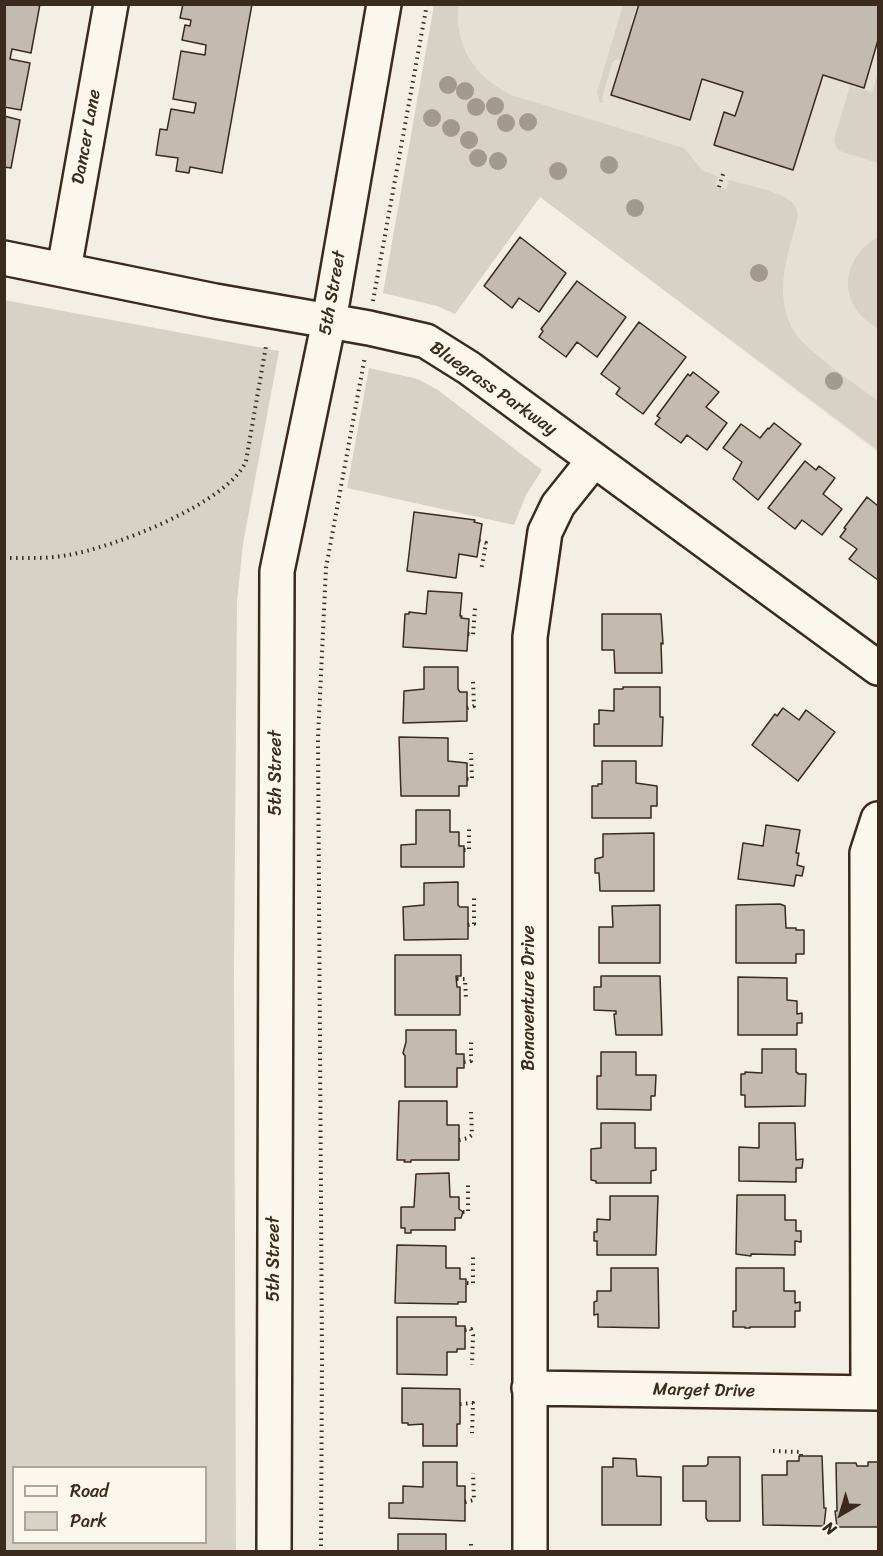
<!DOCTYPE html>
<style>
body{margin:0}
#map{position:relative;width:883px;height:1556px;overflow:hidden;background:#f3efe4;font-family:Sriracha,sans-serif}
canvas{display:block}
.frame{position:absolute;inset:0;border:6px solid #3b2a1e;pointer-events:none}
.legend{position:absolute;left:12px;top:1466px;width:195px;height:78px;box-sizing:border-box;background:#fbf7ec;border:2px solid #aea59a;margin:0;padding:8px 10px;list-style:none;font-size:18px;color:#3b2a1e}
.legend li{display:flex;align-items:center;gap:12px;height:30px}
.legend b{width:30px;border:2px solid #aea59a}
.north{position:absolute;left:811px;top:1484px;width:60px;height:60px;-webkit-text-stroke:4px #fbf7ec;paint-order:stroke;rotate:218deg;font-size:16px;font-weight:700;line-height:24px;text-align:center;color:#3b2a1e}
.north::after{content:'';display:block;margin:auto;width:21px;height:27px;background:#3b2a1e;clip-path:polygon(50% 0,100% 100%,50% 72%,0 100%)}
</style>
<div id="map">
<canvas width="883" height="1556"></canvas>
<div class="frame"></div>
<ul class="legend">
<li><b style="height:8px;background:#fbf7ec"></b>Road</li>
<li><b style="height:16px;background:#d8d1c6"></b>Park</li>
</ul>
<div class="north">N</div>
</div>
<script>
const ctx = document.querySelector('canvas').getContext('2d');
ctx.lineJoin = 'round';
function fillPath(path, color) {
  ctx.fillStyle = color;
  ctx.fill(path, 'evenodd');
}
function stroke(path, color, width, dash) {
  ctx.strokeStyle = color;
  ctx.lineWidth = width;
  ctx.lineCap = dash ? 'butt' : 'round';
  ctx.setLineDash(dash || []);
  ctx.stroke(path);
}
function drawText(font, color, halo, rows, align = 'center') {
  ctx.font = font + ' Sriracha,sans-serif';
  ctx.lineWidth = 4.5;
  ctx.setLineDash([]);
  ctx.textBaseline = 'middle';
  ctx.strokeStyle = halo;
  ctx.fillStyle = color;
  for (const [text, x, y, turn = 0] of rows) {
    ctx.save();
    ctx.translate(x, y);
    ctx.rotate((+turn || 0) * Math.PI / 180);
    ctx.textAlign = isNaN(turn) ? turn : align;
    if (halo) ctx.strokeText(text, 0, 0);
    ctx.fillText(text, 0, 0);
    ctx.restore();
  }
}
fillPath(new Path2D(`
 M436 5H878V452L540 197Z`), '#e5dfd4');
fillPath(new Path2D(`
 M434 5H459C453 45 475 77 511 95L684 148 702 170 718 177 715 185 726 189 729 180C746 185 774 190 789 200 795 204 797 209 798 216 792 240 783 265 783 289 783 303 786 317 793 330 804 350 857 385 878 401V450L540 197 455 314 437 306 383 293Z
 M623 5H637L631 23 632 26 623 59 615 60 612 63 602 98 603 103H600L597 92Z
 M878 72V163L840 151 836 147 834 139 850 86 872 92Z
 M878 237V236V329C870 323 859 316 854 306 839 280 854 250 878 237Z
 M4 300 279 351 243 544 237 601 234 969 236 1551H5ZM14 1468H206V1542H14Z
 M369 368 418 379 438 390 542 470 526 495 514 525 347 488Z`), '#d8d1c6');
const building = new Path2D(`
 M4 4H40L31 53 12 49 10 59 30 63 21 110 4 107Z
 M183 4H252L222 173 190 167 189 173 176 171 178 158 156 155 160 129 167 130 171 109 194 113 196 103 173 99 181 51 205 55 206 45 182 40 185 25 190 26 191 20 180 18Z
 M639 4H878V40L864 88 823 75 793 170 714 145 724 112 735 116 743 92 702 79 690 120 611 95Z
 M4 116 20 120 11 168 4 167Z
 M520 237 566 273 539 312 519 298 512 308 484 286Z
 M577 281 626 317 597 357 577 342 566 357 539 337 543 331 541 329Z
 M639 322 686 357 643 414 616 394 620 388 601 374Z
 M693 372 719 392 706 407 727 423 707 450 687 435 681 443 655 424 660 418 657 416 688 374 690 376Z
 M774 423 801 444 758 500 733 479 742 462 723 448 741 424 760 438 768 428 769 429Z
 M805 461 816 470 819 466 835 478 823 494 842 509 822 535 802 520 795 529 768 508Z
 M867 497 878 506V580L849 559 857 549 840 537 846 529 844 528Z
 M414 512 475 520 474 522 482 524 477 557 459 554 456 578 407 571Z
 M428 591 462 593 460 616H462L461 618 469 619 467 651 403 647 405 614H409V612L426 614Z
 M602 614H661L663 644 661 643 662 673H615L614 650H602Z
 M424 667H458V689L460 692H467V721L403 723 404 691 424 689Z
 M623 687H660V717H663L662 746H594V724H599V710L614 711V689H623Z
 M783 708 799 720 806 710 835 732 798 781 752 745 775 714 777 716Z
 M399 737 448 738V761L467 763V786H459V796H401Z
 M602 761H636V783L657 786V806H651V818H592V786H598V784H602Z
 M416 810H450V832H459V846H464V867H401V845L416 844Z
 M766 825 800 830 796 853H799L797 865 804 867 802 876 796 875 794 886 738 879 743 843 763 846Z
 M654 833V891H600L599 873H595V859L603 857V834Z
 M458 882V905L460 907H468V939L404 940 403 907 424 905V883Z
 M780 904 785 906 786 928H796V930H804V954H796V963H736V905Z
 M660 905V963H599V927H613L612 906Z
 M395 955H461V976H456L457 987H460V1015H395Z
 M601 976H660L662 1035H616L614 1014H616V1011L594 1010V987H601Z
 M738 977 787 978V1000L797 1001V1014L802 1013V1023H797V1035H738Z
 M406 1030H456V1054H464V1068H457V1087H405V1056L403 1053 406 1042Z
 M762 1049H796V1072L798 1073V1074H806L805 1106 745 1107V1095H741V1074H745V1072L762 1073Z
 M601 1052H636V1075H656L655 1096H651V1110L597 1109V1076H601Z
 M399 1101H447V1125H459V1160H411V1162H404L405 1160H397Z
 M601 1123H635V1148H656V1170L651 1171V1183H596V1181L591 1180V1149L601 1148Z
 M759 1123H795L796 1160 803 1159 802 1168H796V1182L739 1181V1147L759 1148Z
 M449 1173 450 1197H459V1209L463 1212 461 1218H455V1230H411V1233H405V1228H401V1207H414L416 1174Z
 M737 1195H785V1220H796V1231H801V1242L795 1241V1255L751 1254V1256L736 1254Z
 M610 1196H658L656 1255H597V1241H594V1232H597V1219L610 1220Z
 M397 1245 446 1246V1268H460V1279H466V1302H458V1304L395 1303Z
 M611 1268H658L659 1328 598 1327V1314L594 1315V1302L597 1301V1291H611Z
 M736 1268H784V1291H795V1303L800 1302V1311H795V1327H750V1328H745V1327H733V1311H736Z
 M397 1317H456V1326H465V1349H457V1352H447V1375L397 1374Z
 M402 1388 460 1389V1424H457V1446H423V1424L408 1425V1423H402Z
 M799 1456H822L824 1508H826L824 1526 763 1525 762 1475H787V1461H799Z
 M708 1457H740V1521H708L706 1518V1501H683V1466H706L708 1464Z
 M613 1458 636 1459 637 1476 661 1477V1525H602V1467H613Z
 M423 1462H457V1486H465V1521L389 1518V1503H403V1486L423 1487Z
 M868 1462H878V1527H837L835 1511H837L836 1463H856L857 1466H868Z
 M398 1534H446V1552H398Z`);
fillPath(building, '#c3bbb0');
stroke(building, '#3b2a1e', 1.5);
const minor = new Path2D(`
 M4 258 215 301 369 328 426 341 469 368 878 668
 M64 269 111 4
 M529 1388 878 1393
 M868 1393 867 853 878 819
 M274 1552 277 571 329 321 384 4
 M530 1552V637L545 532 558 505 594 460`);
stroke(minor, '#3b2a1e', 38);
stroke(new Path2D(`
 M719 187 724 171
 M373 301 427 4
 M479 541 486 543 481 571
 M4 558C26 558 48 559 68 555 112 548 229 503 246 461L266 346
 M468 634 473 635 475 608
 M467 708 474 706 473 681
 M467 779H472L471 753
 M464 850H469V825
 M468 925 474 924V898
 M457 979H465L466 999
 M464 1062 471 1061V1042
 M459 1140 468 1138 472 1135 471 1112
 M463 1212H468V1184
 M467 1283H473V1255
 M465 1330 471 1329 473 1335 472 1365
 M460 1404 473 1403 472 1433
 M773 1451 801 1452V1456
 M465 1502 474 1500 473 1473
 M471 1544V1552
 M321 1552 322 1356 318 738 326 568 365 356`), '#3b2a1e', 4, [1.5, 4.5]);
stroke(minor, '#fbf7ec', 33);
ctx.fillStyle = '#a39a8e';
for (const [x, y] of [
 [448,85],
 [465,91],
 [495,106],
 [476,107],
 [432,118],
 [528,122],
 [506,123],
 [451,128],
 [469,140],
 [478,158],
 [498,161],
 [609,165],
 [558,171],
 [635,208],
 [759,273],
 [834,381]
]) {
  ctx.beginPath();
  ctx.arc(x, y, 9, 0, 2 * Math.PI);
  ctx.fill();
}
drawText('18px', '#3b2a1e', '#fbf7ec', [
 ["Dancer Lane",87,137,-80],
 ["5th Street",333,293,-80],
 ["Bluegrass Parkway",493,389,35],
 ["5th Street",276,773,-90],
 ["Bonaventure Drive",529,998,-90],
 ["5th Street",274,1259,-90],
 ["Marget Drive",704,1391,1]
]);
</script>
